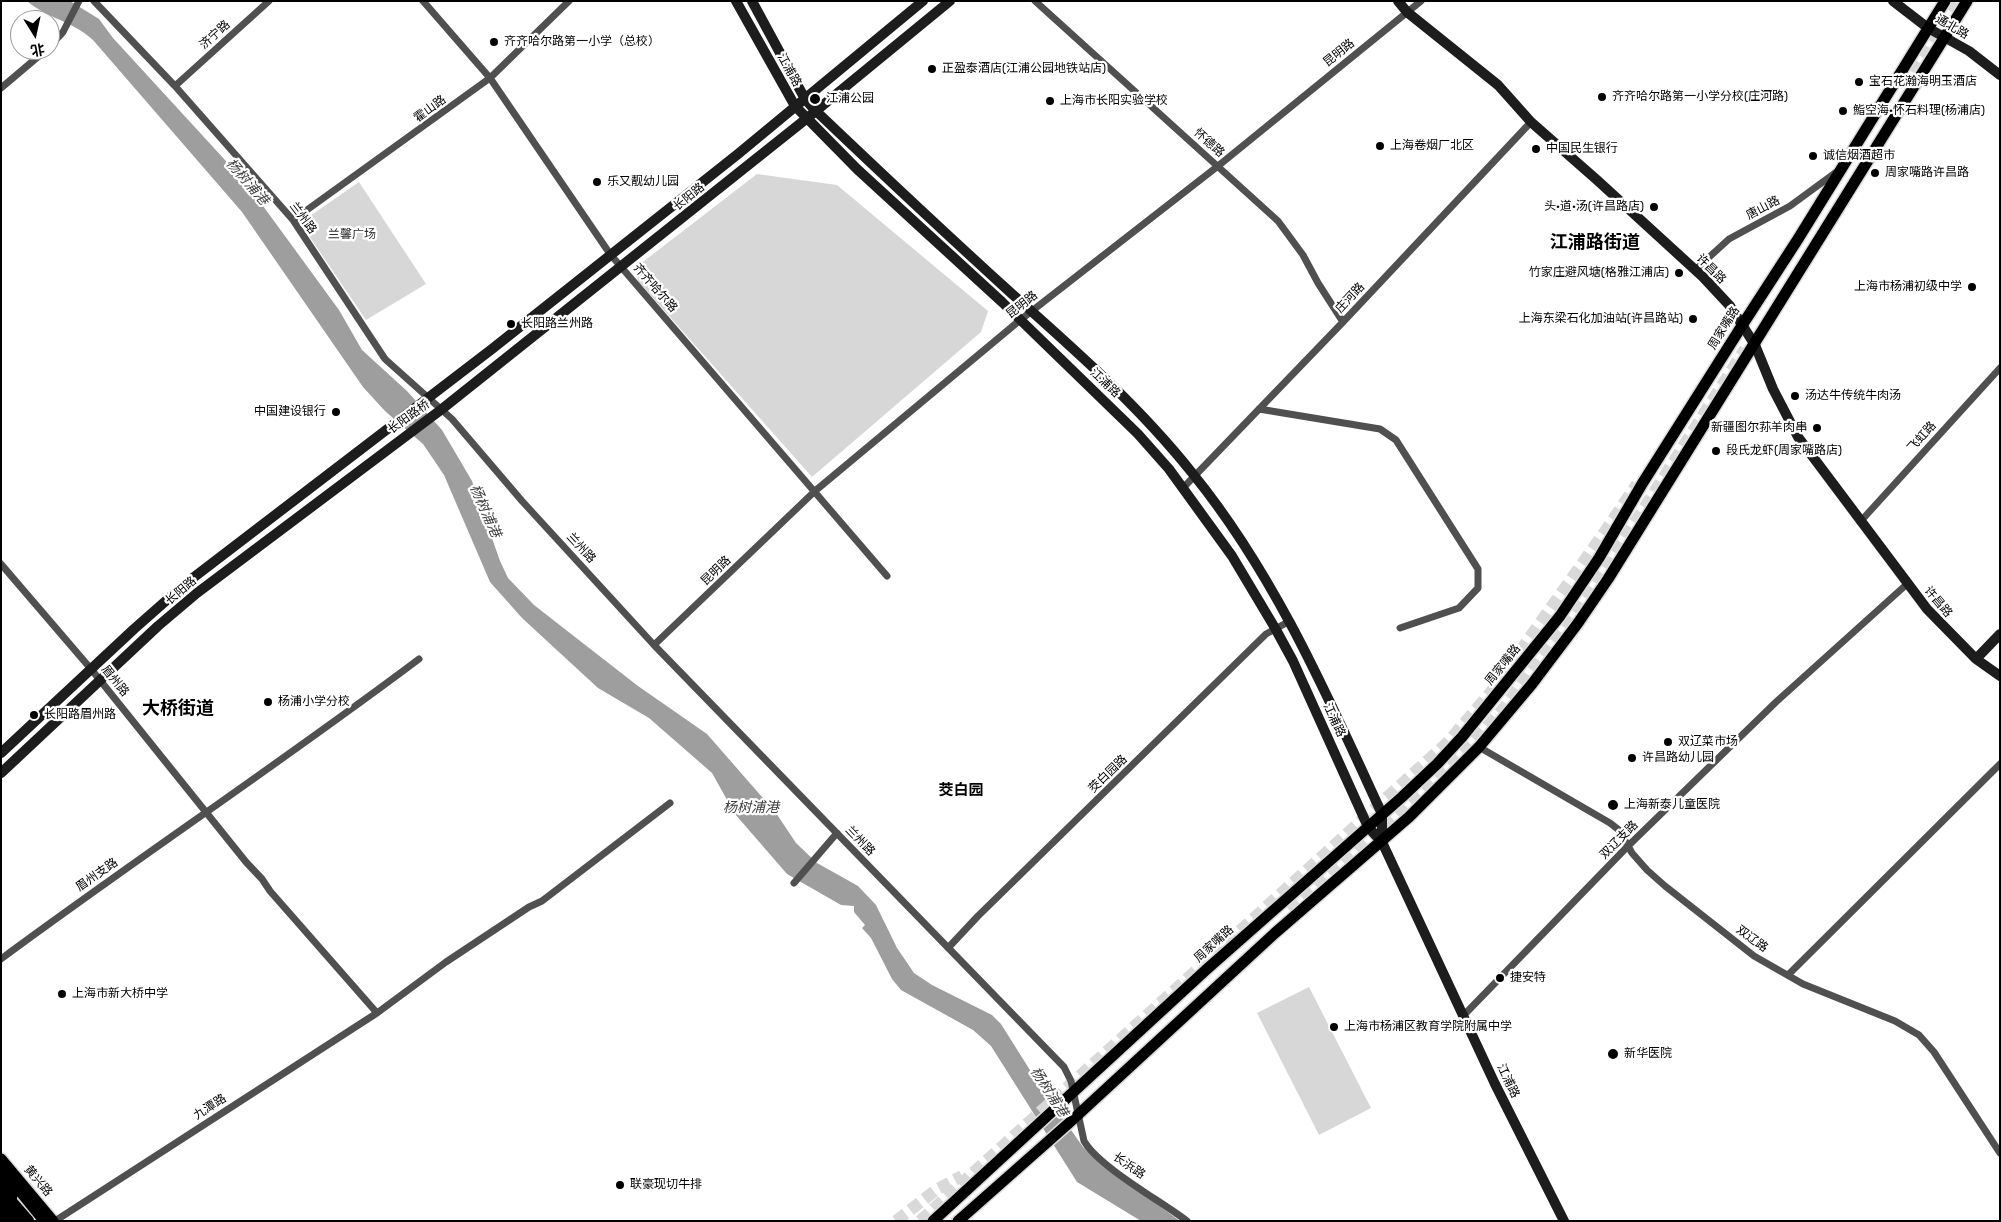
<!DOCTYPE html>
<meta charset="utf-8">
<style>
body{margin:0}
#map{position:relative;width:2001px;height:1222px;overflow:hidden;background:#fff;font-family:Rubik,"Noto Sans SC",sans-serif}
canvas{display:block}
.frame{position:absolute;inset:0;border:2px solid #000;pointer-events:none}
.north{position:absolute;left:10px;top:10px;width:50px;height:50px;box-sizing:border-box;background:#fff;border:1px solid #999;border-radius:50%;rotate:170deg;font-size:14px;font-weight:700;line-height:20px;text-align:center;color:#000}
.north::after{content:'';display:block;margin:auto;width:18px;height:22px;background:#000;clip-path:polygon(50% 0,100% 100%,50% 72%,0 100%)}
</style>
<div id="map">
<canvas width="2001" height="1222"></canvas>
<div class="frame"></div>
<div class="north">北</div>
</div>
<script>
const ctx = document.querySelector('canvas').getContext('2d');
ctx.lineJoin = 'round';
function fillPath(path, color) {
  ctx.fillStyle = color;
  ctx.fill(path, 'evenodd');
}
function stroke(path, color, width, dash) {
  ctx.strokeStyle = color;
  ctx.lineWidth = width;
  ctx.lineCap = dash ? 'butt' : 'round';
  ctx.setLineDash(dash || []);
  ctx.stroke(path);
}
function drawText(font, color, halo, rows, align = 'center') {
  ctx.font = font + ' Rubik,"Noto Sans SC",sans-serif';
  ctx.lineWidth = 4.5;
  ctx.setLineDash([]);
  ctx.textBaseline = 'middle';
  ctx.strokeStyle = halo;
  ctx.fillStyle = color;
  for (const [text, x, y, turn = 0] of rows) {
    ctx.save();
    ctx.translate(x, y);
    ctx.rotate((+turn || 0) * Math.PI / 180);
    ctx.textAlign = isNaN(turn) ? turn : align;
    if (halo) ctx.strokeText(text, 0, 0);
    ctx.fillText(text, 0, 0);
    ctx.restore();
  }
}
fillPath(new Path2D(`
 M757 174 837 185 988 311 981 332 812 477 638 281 635 268Z
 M359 182 426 284 366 320 305 230 306 223 310 216Z
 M1309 987 1371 1108 1319 1135 1257 1013Z`), '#d7d7d7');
fillPath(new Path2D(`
 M27 1H70L99 19 113 38 247 184 339 310 362 350 407 391 442 430 472 481 500 561 508 578 534 605 575 637 638 686 707 734 776 813 796 843 817 863 858 886 876 905 897 948 914 973 932 985 992 1015 1001 1024 1040 1086 1083 1147 1118 1176 1180 1221H1141L1077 1182 991 1046 973 1030 901 990 892 979 871 938 862 928 865 925 854 912V906L841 905 787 874 735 814 712 773 649 718 598 688 522 618 490 582 444 475 423 444 385 411 363 387 242 212 93 40C71 20 48 19 27 1Z`), '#9e9e9e');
stroke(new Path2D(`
 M1899 85 1954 1
 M1291 912 1466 751 1503 709 1601 576 1745 349
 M896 1221 936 1190 962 1176
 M920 1221 1448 742 1491 692 1606 530 1637 484`), '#d9d9d9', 12, [12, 6]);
const primary = new Path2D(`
 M1 1159 53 1221
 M1 1182 12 1196
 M1 1215 6 1221
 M933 1221 1207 969 1402 797 1437 764 1462 737 1560 616 1599 558 1642 484 1743 324 1798 239 1945 1
 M958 1221 1069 1123 1275 933 1409 817 1479 747 1532 684 1578 623 1608 579 1967 1`);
const highway = new Path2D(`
 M1 1167 45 1221
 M1 1190 28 1221
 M1 1204 15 1221`);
stroke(primary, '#dbdbdb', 14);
stroke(highway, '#dbdbdb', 15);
stroke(new Path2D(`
 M94 1 175 86 293 220 385 359 452 419 522 501 654 645 1064 1067 1071 1081 1084 1141C1099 1167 1161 1201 1187 1221
 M423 1 490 78 610 254 887 576
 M1035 1 1278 221 1303 255 1318 283 1343 322
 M50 46 63 32 79 1
 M175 86 269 1
 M1 88 46 50
 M293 220 490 78 569 1
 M1695 270 1729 239 1790 206 1835 173
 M1259 409 1380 429 1396 440 1478 569V588L1459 608 1400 628
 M1183 488 1343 322 1531 122
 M1860 522 2000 368
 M1 564 91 669 246 862 262 879 270 891 377 1013
 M654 645 815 491 1019 321 1218 166 1421 1
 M1479 747 1610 823 1619 830 1632 853 1647 870 1665 886 1754 956 1803 984 1895 1021 1919 1035 1934 1052 2000 1153
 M794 883 837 833
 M948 948 978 916 1266 634 1288 622
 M1 959C139 857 282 762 419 659
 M1788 975 2000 764
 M1463 1016 1628 846 1776 702 1907 584
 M55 1221 377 1013 446 962 529 907 542 901 670 803`), '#505050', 7);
stroke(new Path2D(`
 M736 1 795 106 857 169 1002 302 1138 434 1169 469 1232 556 1275 628 1293 661 1368 827 1382 842 1495 1084 1564 1221
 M752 1 805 99 816 111C880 172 945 233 1011 293 1075 350 1139 406 1193 474 1275 575 1328 697 1382 814V842
 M1398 1 1407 12 1498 85 1531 122 1597 180 1703 277 1730 306 1755 345 1773 389 1798 437 1927 609 1976 659 2000 676
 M1893 1 1928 28 1969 51 2000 75
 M1976 659 2000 634
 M1 753 134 629 185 584 492 349 738 154 923 1
 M1 773 158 626 197 593 442 409 806 119 950 1`), '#1d1d1d', 10);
stroke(primary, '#000', 11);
stroke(highway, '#000', 12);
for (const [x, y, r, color] of [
 [494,42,5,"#000"],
 [932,69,5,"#000"],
 [1859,82,5,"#000"],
 [1602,97,5,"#000"],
 [815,99,6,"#000"],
 [1050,101,5,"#000"],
 [1843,111,5,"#000"],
 [1380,146,5,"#000"],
 [1536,149,5,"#000"],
 [1813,156,5,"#000"],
 [1875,173,5,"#000"],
 [597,182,5,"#000"],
 [1654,207,5,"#000"],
 [1679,273,5,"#000"],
 [1972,287,5,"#000"],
 [1693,319,5,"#000"],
 [511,324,5,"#000"],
 [1795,396,5,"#000"],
 [336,412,5,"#000"],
 [1817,428,5,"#000"],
 [1716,451,5,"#000"],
 [268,702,5,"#000"],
 [34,715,5,"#000"],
 [1668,742,5,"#000"],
 [1632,758,5,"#000"],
 [1613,805,6,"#000"],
 [1500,978,5,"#000"],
 [62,994,5,"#000"],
 [1334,1027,5,"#000"],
 [1613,1054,6,"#000"],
 [620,1185,5,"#000"]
]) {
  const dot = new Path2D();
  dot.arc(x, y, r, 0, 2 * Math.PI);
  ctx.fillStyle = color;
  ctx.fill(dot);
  stroke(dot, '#fff', 2);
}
drawText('12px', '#000', '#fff', [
 ["通北路",1952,27,30],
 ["济宁路",215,35,-42],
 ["昆明路",1339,53,-39],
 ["江浦路",789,70,61],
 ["霍山路",430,109,-36],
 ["怀德路",1209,143,42],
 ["长阳路",689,197,-39],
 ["唐山路",1763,208,-28],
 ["兰州路",303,218,53],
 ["许昌路",1711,269,45],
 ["齐齐哈尔路",655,288,49],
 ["庄河路",1350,298,-47],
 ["昆明路",1022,305,-38],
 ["周家嘴路",1724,328,-58],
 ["江浦路",1105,383,43],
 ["长阳路桥",409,417,-36],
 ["飞虹路",1922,437,-48],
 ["兰州路",581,548,47],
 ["昆明路",716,571,-44],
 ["长阳路",181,591,-40],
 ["许昌路",1938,602,50],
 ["周家嘴路",1503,665,-51],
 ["眉州路",115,681,51],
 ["江浦路",1334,720,65],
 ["茭白园路",1108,774,-44],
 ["双辽支路",1619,840,-45],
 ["兰州路",860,841,46],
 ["眉州支路",97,875,-35],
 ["双辽路",1752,939,36],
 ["周家嘴路",1214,944,-42],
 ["江浦路",1508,1081,64],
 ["九潭路",210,1107,-33],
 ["长浜路",1129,1166,35],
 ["黄兴路",38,1181,50]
]);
drawText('12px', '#000', '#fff', [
 ["齐齐哈尔路第一小学（总校）",504,42],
 ["正盈泰酒店(江浦公园地铁站店)",942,69],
 ["宝石花瀚海明玉酒店",1869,82],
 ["齐齐哈尔路第一小学分校(庄河路)",1612,97],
 ["江浦公园",826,99],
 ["上海市长阳实验学校",1060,101],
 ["鮨空海·怀石料理(杨浦店)",1853,111],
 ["上海卷烟厂北区",1390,146],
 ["中国民生银行",1546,149],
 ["诚信烟酒超市",1823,156],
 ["周家嘴路许昌路",1885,173],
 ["乐又靓幼儿园",607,182],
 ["头·道·汤(许昌路店)",1644,207,"right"],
 ["竹家庄避风塘(格雅江浦店)",1669,273,"right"],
 ["上海市杨浦初级中学",1962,287,"right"],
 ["上海东梁石化加油站(许昌路站)",1683,319,"right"],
 ["长阳路兰州路",521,324],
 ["汤达牛传统牛肉汤",1805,396],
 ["中国建设银行",326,412,"right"],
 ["新疆图尔荪羊肉串",1807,428,"right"],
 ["段氏龙虾(周家嘴路店)",1726,451],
 ["杨浦小学分校",278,702],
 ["长阳路眉州路",44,715],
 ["双辽菜市场",1678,742],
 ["许昌路幼儿园",1642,758],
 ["上海新泰儿童医院",1624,805],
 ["捷安特",1510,978],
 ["上海市新大桥中学",72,994],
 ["上海市杨浦区教育学院附属中学",1344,1027],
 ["新华医院",1624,1054],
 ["联豪现切牛排",630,1185]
], 'left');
drawText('12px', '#2e2e2e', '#fff', [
 ["兰馨广场",352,235]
]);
drawText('italic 14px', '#3f3f3f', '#fff', [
 ["杨树浦港",247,182,49],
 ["杨树浦港",485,511,66],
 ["杨树浦港",751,808],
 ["杨树浦港",1049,1092,57]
]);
drawText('bold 15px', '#000', '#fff', [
 ["茭白园",961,791]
]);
drawText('bold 18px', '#000', '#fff', [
 ["江浦路街道",1595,243],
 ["大桥街道",178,709]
]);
</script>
